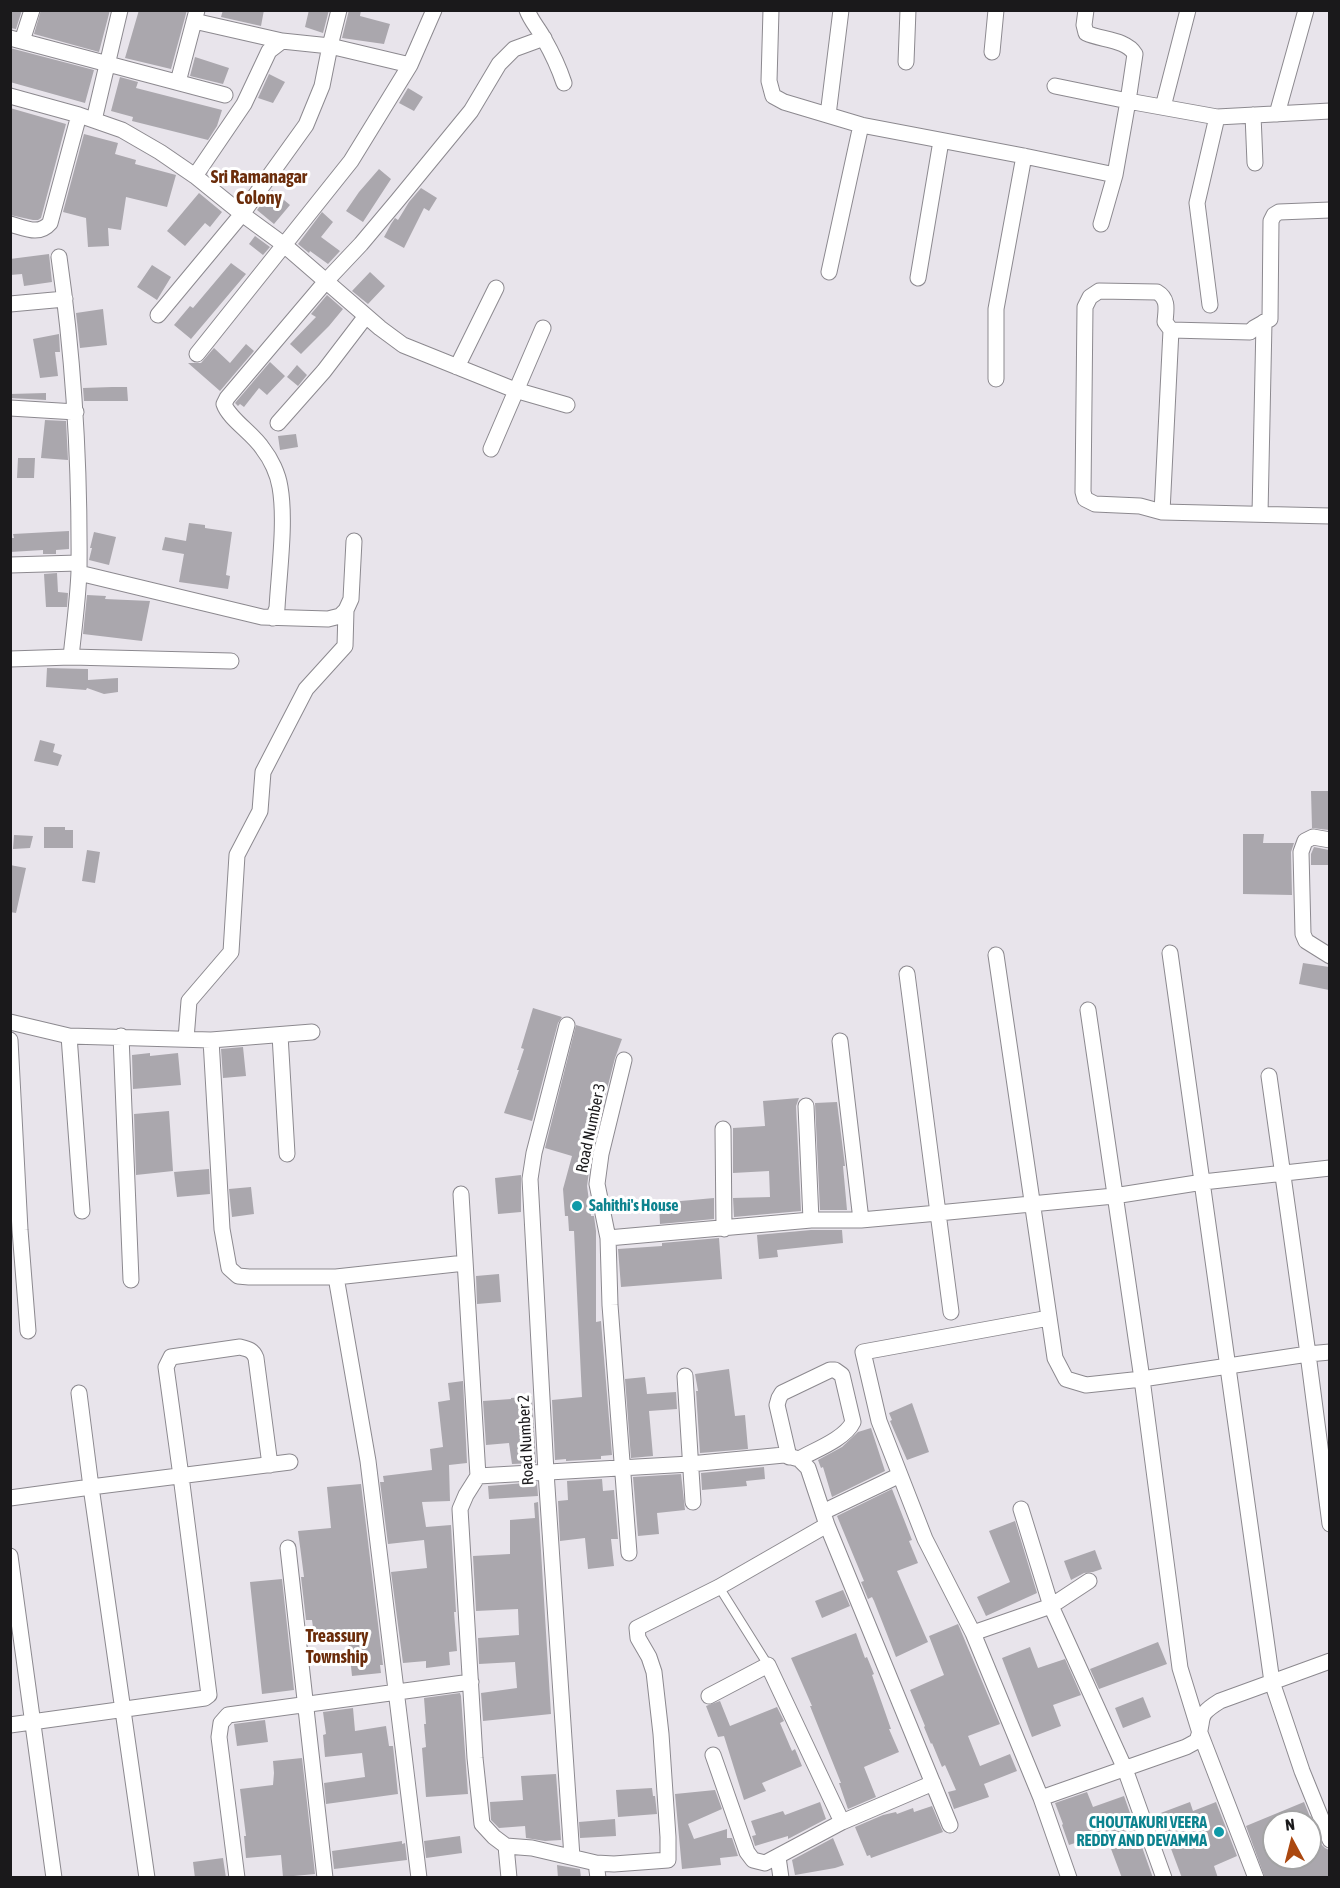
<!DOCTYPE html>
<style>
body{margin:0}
#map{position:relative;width:1340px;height:1888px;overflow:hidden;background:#e8e4eb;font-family:"Asap Condensed",sans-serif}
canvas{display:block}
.frame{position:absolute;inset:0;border:12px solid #1a191b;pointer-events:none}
.north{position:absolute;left:1262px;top:1810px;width:60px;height:60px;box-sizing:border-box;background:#fff;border:2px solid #a3a3a4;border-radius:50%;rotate:353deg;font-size:16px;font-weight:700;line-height:24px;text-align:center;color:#1a191b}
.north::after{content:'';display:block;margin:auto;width:21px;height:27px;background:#ab4810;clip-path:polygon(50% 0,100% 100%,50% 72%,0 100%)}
</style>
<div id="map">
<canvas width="1340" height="1888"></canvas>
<div class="frame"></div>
<div class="north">N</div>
</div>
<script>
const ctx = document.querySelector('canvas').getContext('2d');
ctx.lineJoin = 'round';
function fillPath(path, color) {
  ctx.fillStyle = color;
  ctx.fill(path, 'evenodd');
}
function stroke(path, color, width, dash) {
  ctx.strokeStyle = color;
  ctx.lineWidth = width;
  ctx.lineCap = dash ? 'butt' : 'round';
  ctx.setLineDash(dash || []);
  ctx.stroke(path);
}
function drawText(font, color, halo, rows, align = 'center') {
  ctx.font = font + ' "Asap Condensed",sans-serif';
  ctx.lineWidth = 6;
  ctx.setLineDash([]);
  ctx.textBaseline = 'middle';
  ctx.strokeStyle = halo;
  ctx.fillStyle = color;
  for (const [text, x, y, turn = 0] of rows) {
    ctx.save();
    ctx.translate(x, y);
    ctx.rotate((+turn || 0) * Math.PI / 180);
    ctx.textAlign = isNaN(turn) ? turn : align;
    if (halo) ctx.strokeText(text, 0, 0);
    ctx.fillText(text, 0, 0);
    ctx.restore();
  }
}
fillPath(new Path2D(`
 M10 10H22L16 29 10 28Z
 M41 10H110L99 52 34 34Z
 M139 10H187L171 69 125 58Z
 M223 10H264L261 26 221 17Z
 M309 10H329L323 33 305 27Z
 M349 10H361L360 16 390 24 384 44 342 38Z
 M10 48 94 70 85 103 10 82Z
 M195 57 229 68 223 84 190 76Z
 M269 74 285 82 273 103 258 98Z
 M120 77 138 82 136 88 222 110 217 126 208 140 132 121 133 117 111 111Z
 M408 88 423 97 414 111 399 103Z
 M10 108 66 124 41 218 38 220H33L10 215Z
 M84 134 118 143 115 154 136 160 135 164 176 175 167 207 126 197 121 230 108 228 109 246 88 247 86 218 63 212Z
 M379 169 391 179 363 222 346 211 359 192Z
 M421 188 437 198 429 211 424 208 404 248 384 237 391 224 395 218 398 220 409 202Z
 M272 190 290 205 274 224 257 210Z
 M199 193 222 212 210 227 205 223 185 246 167 231Z
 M322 212 333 222 321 237 340 251 328 264 310 251 309 253 298 244Z
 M255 236 270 247 263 255 249 244Z
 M49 254 52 282 24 286 22 274 10 275V259Z
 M231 263 246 274 191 339 174 325 190 306 193 308Z
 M152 265 171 277 157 300 137 287Z
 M370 272 385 286 368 304 352 291Z
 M327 295 343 309 329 326 301 354 290 344 316 317 311 314Z
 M103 309 107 345 80 348 76 313Z
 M59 334 60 352H55L58 376 40 378 33 339Z
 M246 344 254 351 220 391 188 363H201L214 348 230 363Z
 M270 362 285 376 267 395 259 388 244 407 240 404 238 406 235 403Z
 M297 365 307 375 298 386 287 377Z
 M112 387H127L128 401H84L83 388Z
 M46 393V400L10 398V394Z
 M45 420 66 421 68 460 41 458Z
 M296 434 298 447 280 450 278 436Z
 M18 458H35L34 478H17Z
 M189 523 205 525V528L232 532 226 575 230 576 228 589 179 582 184 554 162 550 165 537 186 541Z
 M69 531V549L56 550V554H43V550L10 552V538H14L13 534Z
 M94 532 116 537 109 565 89 560 92 548H90Z
 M57 573 58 592 68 593 67 607H46L44 574Z
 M87 595 106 596 105 599 150 601 142 641 83 634Z
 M47 668 88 669V680L118 678V692L104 694 87 688 86 690 46 687Z
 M40 740 55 744 53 752 62 755 58 766 34 761Z
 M1311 791H1329V830L1312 828Z
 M44 827H65V830H73V848H44Z
 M1243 834H1264L1263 843H1294L1291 852 1292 895 1243 894Z
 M14 835 33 836 30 848 13 849Z
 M1314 847 1329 850V865H1311V854Z
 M87 850 100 852 95 883 82 881Z
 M10 865 26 868 16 913 10 912Z
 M1303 963 1329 967V990L1299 984Z
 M533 1008 562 1017 558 1023 532 1121 504 1113 519 1070H517L524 1049 521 1048Z
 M576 1025 622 1039 615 1058 588 1164H590L587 1186 591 1216H594L596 1231V1322L601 1321 612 1455 601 1456V1459L566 1461V1459L555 1460 552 1400 582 1397 574 1231H569L568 1216H565L563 1189 572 1156 545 1148Z
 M243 1047 246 1076 223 1078 221 1049Z
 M150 1053V1056L178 1053 181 1085 133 1089 132 1055Z
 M799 1098 796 1106 801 1211 734 1217 733 1198 770 1197 769 1171 733 1173V1128L765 1126 763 1101Z
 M837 1102 845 1166H843L847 1210H820L815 1103Z
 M169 1111 173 1171 136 1175 134 1114Z
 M209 1169 210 1194 177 1197 174 1172Z
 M521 1175V1212L498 1214 495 1178Z
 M251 1187 254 1214 232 1217 229 1189Z
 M714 1198V1219L660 1224 659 1203Z
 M811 1230H842L843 1243 777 1250 778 1257 759 1259 757 1235Z
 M719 1238 722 1279 621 1287 618 1249 662 1246V1243Z
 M499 1274 501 1302 477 1304 476 1276Z
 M729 1369 735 1416 745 1415 748 1449 700 1453 696 1391H698L695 1374Z
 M645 1377 647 1394 676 1392 677 1409 649 1411 653 1456 631 1458 625 1379Z
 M463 1381 467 1463 449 1465 450 1501 422 1502 426 1527 451 1525 456 1612H454L457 1651 449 1652 450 1665 426 1668V1661L403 1663 391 1572 427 1568 424 1540 388 1544 380 1482H384L383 1476 432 1470 430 1449 443 1447 438 1402 450 1400 448 1383Z
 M532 1396 536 1463 512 1464 509 1443 486 1445 483 1401 511 1399V1398Z
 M912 1403 929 1452 907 1460 890 1421 892 1420 889 1413Z
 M871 1428 885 1471 832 1497 823 1467 821 1468 818 1460 842 1447 858 1432Z
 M764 1467 765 1479 746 1481 747 1486 702 1490 701 1473Z
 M681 1474 685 1510 657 1513 659 1534 638 1536 633 1477Z
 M602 1479 603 1491 614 1490 618 1539H611L614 1566 588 1569 585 1538 560 1541 558 1501 568 1500 567 1481Z
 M537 1482 538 1496 489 1499 488 1486Z
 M361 1484 383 1665H380L381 1673 352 1676 348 1638 315 1642 312 1620H306L301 1577H304L298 1531 331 1528 327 1487Z
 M892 1489 912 1540 909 1541 918 1563 897 1571 928 1642 896 1657 874 1601 872 1597 868 1599 861 1582 864 1581 837 1516Z
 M538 1502 551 1714 483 1721 481 1693 517 1688 515 1662 479 1664 478 1638 519 1635 518 1609 476 1611 473 1556 510 1554V1520L535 1518 534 1503Z
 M1015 1521 1037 1593 986 1616 977 1597 1010 1582 989 1531Z
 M1095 1550 1102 1569 1093 1572 1084 1573 1071 1580 1064 1561Z
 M282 1579 294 1690 262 1694 250 1582Z
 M843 1590 850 1606 822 1618 815 1601Z
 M958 1624 1000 1724 968 1736 980 1766 1010 1754 1017 1771 984 1784 989 1797 954 1809 948 1792 956 1790 945 1765 942 1767 932 1743 931 1744 924 1727 925 1726 910 1690 944 1675 929 1636Z
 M856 1633 865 1658 867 1657 874 1674 872 1675 891 1729H889L899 1752 864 1767 876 1797 848 1809 839 1783H841L810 1706H812L791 1658Z
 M1158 1642 1167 1664 1099 1689 1090 1669Z
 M1030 1647 1038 1668 1065 1659 1081 1695 1053 1705 1061 1726 1032 1737 1002 1658Z
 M460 1693 461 1696 468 1794 426 1797 422 1748 426 1747 424 1724H426L424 1698Z
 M1143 1697 1151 1717 1123 1728 1115 1708Z
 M720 1701 730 1726 777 1707 784 1721 780 1723 792 1751 795 1749 802 1766 762 1783 766 1791 744 1800 724 1736 718 1737 706 1706Z
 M353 1708 355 1731 386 1726 389 1746H393L398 1794 326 1804 324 1783 365 1777 362 1753 325 1757 323 1735 326 1734 323 1712Z
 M265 1720 268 1742 237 1746 234 1724Z
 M302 1758 315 1874 283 1877 281 1855 246 1858 244 1836H246L240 1789 273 1785 274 1773 273 1761Z
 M556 1774 561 1840 545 1841 526 1838 525 1826 499 1828 491 1820 490 1802 523 1800 521 1776Z
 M652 1788 653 1796H655L657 1814 618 1817 616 1790Z
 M715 1790 722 1809 688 1824 694 1839 727 1829V1838H732L738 1856 720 1858 721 1865 682 1869 675 1794Z
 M1087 1792 1093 1807 1124 1796 1153 1878H1122L1105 1833 1069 1845 1062 1825 1063 1824 1055 1803Z
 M820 1802 826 1819 788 1839V1836L755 1846 752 1836 756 1835 751 1821 783 1811 785 1815Z
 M1190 1802 1193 1811 1216 1802 1237 1856 1214 1866 1218 1878H1182L1158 1814Z
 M1304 1802 1321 1844 1325 1848 1329 1850V1878H1265L1246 1826ZM1274 1822H1310V1858H1274Z
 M932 1806 943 1832 871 1858 870 1855 867 1856 855 1827 883 1815 896 1812 897 1814 913 1808 914 1812Z
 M615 1819 616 1836 580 1838 579 1822Z
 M460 1836 462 1853 426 1858 424 1841Z
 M833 1838 844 1865 835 1868 795 1875 792 1860Z
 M402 1841V1844L405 1843 407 1860 334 1869 332 1851Z
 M223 1858 226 1878H195L193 1862Z
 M557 1865 580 1869 581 1878H558Z`), '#aaa7ad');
const service = new Path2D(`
 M719 1587 768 1665`);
const minor = new Path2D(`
 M339 10 330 46 410 65 434 10
 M527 10C531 21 539 29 544 39 552 53 559 68 564 83
 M771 10 769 81 773 96 784 102 861 125
 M194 21 282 41
 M10 38 225 95
 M22 41 32 10
 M992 52 996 10
 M906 62 908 10
 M178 82 197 10
 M1055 86 1128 101 1135 54C1126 39 1101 40 1086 33L1084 25 1086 10
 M10 96 79 115 122 130 160 152 195 176 242 214 283 244 380 328 403 345 515 390 567 405
 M1163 107 1188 10
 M1277 114 1306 10
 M828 115 841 10
 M1253 115 1255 163
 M94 120 120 10
 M1330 210 1279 212 1274 215 1271 221 1270 319 1254 328 1250 332 1171 330 1165 322C1166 310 1169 299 1157 292L1099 291 1090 297 1085 307 1083 492 1085 499 1095 504 1140 506 1162 512 1330 516
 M10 224C25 228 39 236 50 223L79 115
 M1101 224 1115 175 1128 101 1217 117 1330 111
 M829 272 861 125 1024 156 1115 175
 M918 278 941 141
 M10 304 65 299
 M1210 305 1197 203 1217 117
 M158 315 242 214 306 125 322 86 330 46 282 41 269 51 244 104 195 176
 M197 354 351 161 410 65
 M457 367 496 288
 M996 379V309L1024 156
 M10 408 76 412
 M278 423 324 371 366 316
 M491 449 543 328
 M1162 512 1171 330
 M1260 514 1264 322
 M10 565 78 563
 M79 573 262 617 328 619 340 616 346 610 351 599 354 541
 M273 618 277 608C279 572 286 521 280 487 278 474 271 459 263 449 254 434 229 419 224 404L227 398 327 280 361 244 398 200 471 111 499 64 514 49 544 38
 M71 657 231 661
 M10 659 71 657C74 628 78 599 79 571 80 466 74 361 59 257
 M1330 840 1313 837 1305 841 1301 852 1303 934 1306 941 1330 956
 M1170 953 1272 1682 1302 1771 1330 1840
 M996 955 1055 1358 1066 1379 1086 1385 1142 1379 1088 1010
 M10 1022 69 1036 211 1040 312 1032
 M567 1025 534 1153 530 1179 546 1472 572 1857
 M280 1035 287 1154
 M69 1036 82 1211
 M121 1036 131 1280
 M186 1039 189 1001 231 952 237 855 260 811 263 772 306 689 345 646 346 610
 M10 1040 20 1230 28 1331
 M211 1040 222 1229 229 1268 238 1276 249 1277H336
 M840 1041 861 1220
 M1269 1076 1308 1354 1330 1524
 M806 1106 811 1220
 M723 1129 724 1229
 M461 1194 478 1476 466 1495 460 1509 475 1758 482 1824 494 1837 506 1846 509 1878
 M608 1238 597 1184 601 1154 624 1060
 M951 1312 938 1213 1114 1196 1203 1182 1330 1168
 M1049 1318 863 1352 879 1421 925 1539 973 1633 1041 1798 1069 1878
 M685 1376 693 1502
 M79 1393 91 1487 290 1462
 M789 1457 777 1405 779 1398 782 1393 830 1370H835L842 1375 853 1422C845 1439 815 1450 799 1459
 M478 1476 690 1464 784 1455 799 1459 808 1468 827 1525 950 1825
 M10 1498 91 1487 147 1878
 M1021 1509 1051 1606 1125 1769 1164 1878
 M823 1512 900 1475
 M288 1548 325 1878
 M629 1553 610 1305 608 1238 811 1220H861L938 1213 907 974
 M10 1556 54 1878
 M973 1633 1051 1606 1089 1581
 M709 1696 768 1665 842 1822
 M10 1725 205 1698 209 1695 181 1476 166 1367 171 1357 240 1347C248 1349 253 1350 256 1358L270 1465
 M713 1755 747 1852 753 1860 765 1863 842 1822 933 1783
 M1041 1798 1186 1747 1197 1741C1206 1717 1194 1717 1220 1701L1330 1661
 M506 1846 532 1848 596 1863 614 1864 668 1860V1837L661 1734 654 1672 649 1657 638 1638 637 1628 719 1587 827 1525
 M778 1857 781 1878
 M596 1863 598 1878
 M237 1878 219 1737 221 1723 228 1715 471 1682
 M419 1878 368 1461 336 1277 465 1263
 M1256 1878 1200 1733 1180 1668 1142 1379 1308 1354 1330 1352`);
stroke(service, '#8c898f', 10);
stroke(minor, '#8c898f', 17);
stroke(service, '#fff', 8);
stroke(minor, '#fff', 15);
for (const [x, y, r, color] of [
 [577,1206,6,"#0f9aa8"],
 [1219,1832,6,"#0f9aa8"]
]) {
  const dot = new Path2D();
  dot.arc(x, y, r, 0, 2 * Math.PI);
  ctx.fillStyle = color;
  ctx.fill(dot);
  stroke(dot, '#fff', 2);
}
drawText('16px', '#1a191b', '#fff', [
 ["Road Number 3",591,1128,-78],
 ["Road Number 2",526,1440,-93]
]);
drawText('bold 16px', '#0d838f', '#fff', [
 ["Sahithi's House",589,1206],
 ["CHOUTAKURI VEERA",1207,1823,"right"],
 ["REDDY AND DEVAMMA",1207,1841,"right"]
], 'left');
drawText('bold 18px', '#6b2c0a', '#fff', [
 ["Sri Ramanagar",259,177],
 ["Colony",259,198],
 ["Treassury",337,1636],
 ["Township",337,1657]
]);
</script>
